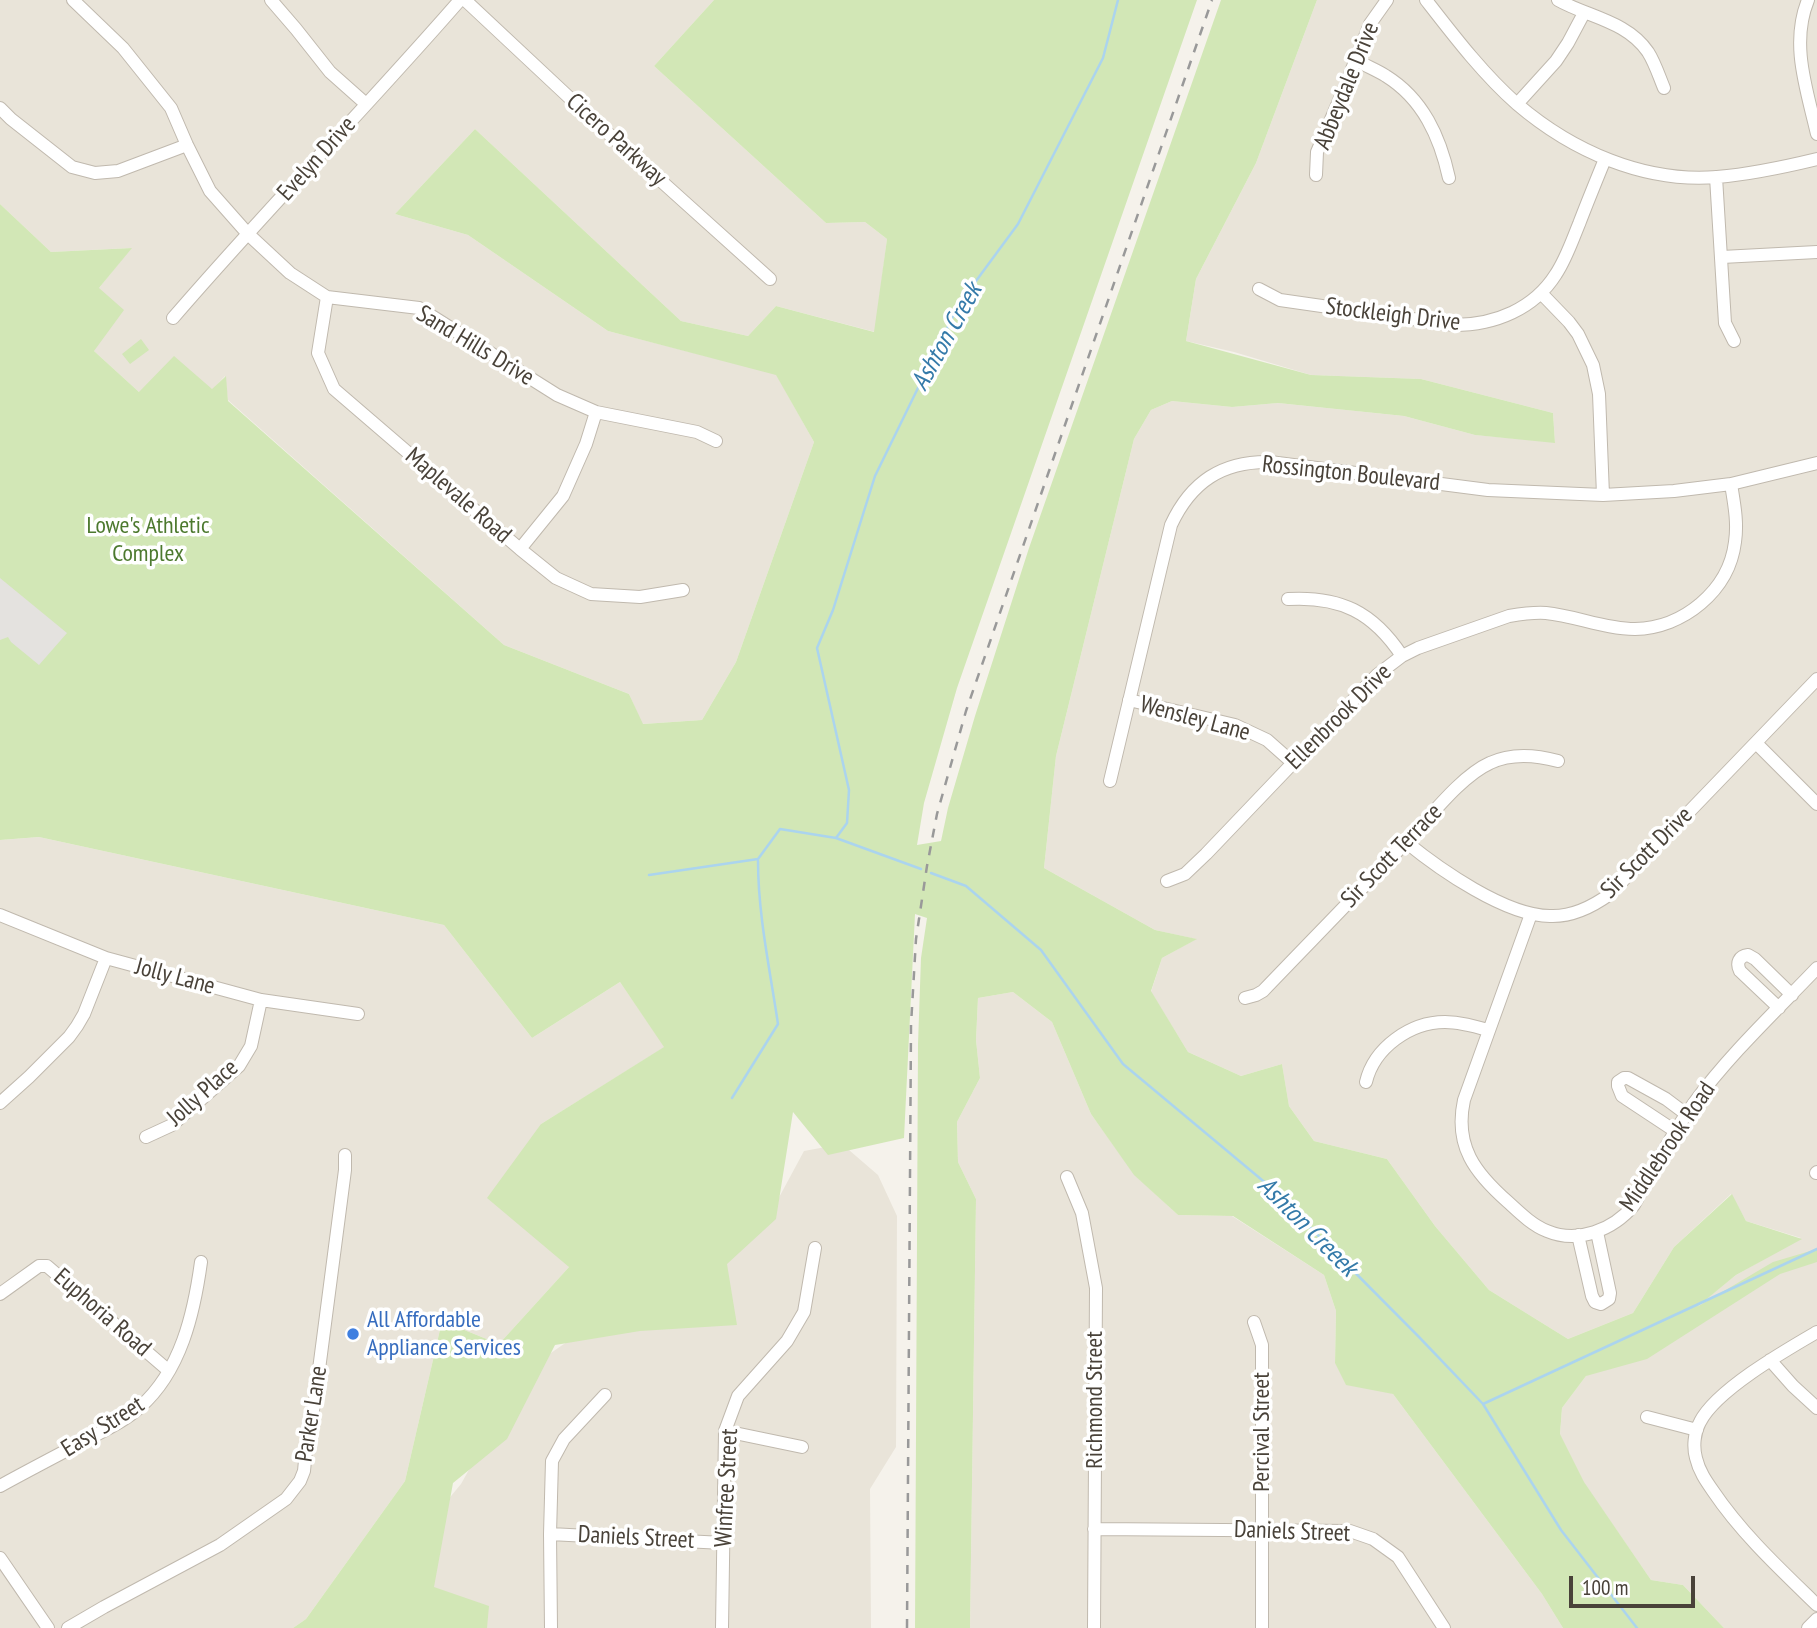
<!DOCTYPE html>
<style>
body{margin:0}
#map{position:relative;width:1817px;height:1628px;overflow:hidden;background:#f5f2eb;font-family:"PT Sans Narrow",sans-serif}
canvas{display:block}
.scale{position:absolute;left:1569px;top:1576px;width:126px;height:32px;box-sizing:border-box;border:4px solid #494239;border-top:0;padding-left:9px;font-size:21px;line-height:24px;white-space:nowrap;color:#494239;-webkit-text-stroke:5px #fff;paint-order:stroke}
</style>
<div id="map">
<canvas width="1817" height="1628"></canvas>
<div class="scale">100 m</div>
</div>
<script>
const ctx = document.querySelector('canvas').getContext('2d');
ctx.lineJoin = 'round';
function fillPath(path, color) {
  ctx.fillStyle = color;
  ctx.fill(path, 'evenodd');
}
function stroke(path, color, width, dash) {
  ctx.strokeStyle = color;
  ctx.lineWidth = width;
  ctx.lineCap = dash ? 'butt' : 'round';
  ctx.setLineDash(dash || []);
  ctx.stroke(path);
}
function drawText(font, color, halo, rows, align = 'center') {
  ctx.font = font + ' "PT Sans Narrow",sans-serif';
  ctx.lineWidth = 7;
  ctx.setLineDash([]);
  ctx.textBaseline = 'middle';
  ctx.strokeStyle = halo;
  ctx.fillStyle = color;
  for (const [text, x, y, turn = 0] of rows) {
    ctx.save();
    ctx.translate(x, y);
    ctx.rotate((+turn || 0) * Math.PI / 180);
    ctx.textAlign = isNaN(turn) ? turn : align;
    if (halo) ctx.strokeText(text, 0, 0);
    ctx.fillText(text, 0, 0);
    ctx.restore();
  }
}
fillPath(new Path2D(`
 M0 0H714L654 66 826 223 865 222 887 239 875 332 776 306 748 336 681 321 475 129 395 214 468 235 608 331 776 374 814 442 736 662 702 720 642 724 629 694 504 645 228 400 225 376 212 390 139 392 94 351 99 288 131 248 51 252 0 204Z
 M1317 0H1817V1628H1724L1683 1585 1651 1580 1559 1447 1562 1408 1595 1364 1640 1352 1736 1275 1801 1238 1746 1221 1731 1194 1674 1247 1633 1313 1568 1339 1489 1290 1435 1226 1387 1159 1314 1141 1289 1106 1282 1064 1241 1076 1188 1052 1151 992 1162 958 1196 939 1155 930 1044 868 1056 756 1134 439 1151 410 1172 401 1232 407 1278 403 1404 416 1475 435 1555 442 1553 413 1421 379 1311 375 1234 352 1186 341 1196 279 1256 163Z
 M39 837 444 925 532 1038 620 982 665 1047 541 1124 569 1267 499 1344 442 1321 405 1481 306 1619 293 1628H0V840Z
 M1013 992 1052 1022 1091 1114 1135 1175 1178 1215 1232 1216 1324 1275 1336 1311 1335 1362 1393 1394 1542 1594 1563 1628H970L976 1199 958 1162 957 1122 980 1078 976 1040 978 998Z
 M842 1144 878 1175 897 1216 896 1447 870 1489 871 1628H479L442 1602 424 1574 432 1519 461 1484 494 1425 538 1362 584 1330 730 1254 769 1216 804 1151Z`), '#e9e4d9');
fillPath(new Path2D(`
 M714 0H1197L957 688 924 803 917 845 941 841 948 808 975 716 1029 548 1221 0H1317L1256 163 1196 279 1186 341 1311 375 1421 379 1553 413 1555 443 1475 435 1404 416 1278 403 1232 407 1172 401 1151 410 1134 439 1056 756 1044 868 1155 930 1197 939 1162 958 1151 991 1188 1052 1241 1076 1282 1064 1289 1106 1314 1141 1387 1159 1435 1226 1489 1290 1568 1339 1633 1313 1674 1247 1732 1194 1746 1221 1802 1239 1736 1275 1697 1307 1773 1262 1817 1249V1262L1780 1274 1647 1359 1586 1376 1562 1408 1560 1434 1584 1482 1651 1580 1683 1585 1724 1628H1563L1542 1594 1393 1394 1346 1385 1335 1363 1336 1311 1324 1275 1233 1216 1178 1215 1134 1175 1091 1114 1052 1022 1013 992 978 998 976 1040 980 1078 957 1122 958 1162 976 1199 970 1628H915L918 1044 921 958 927 918 915 914 904 1138 828 1155 793 1112 776 1219 727 1264 737 1325 640 1331 555 1345 507 1439 453 1483 434 1587 489 1606 487 1628H293L306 1619 405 1481 442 1321 499 1344 569 1267 487 1198 541 1124 664 1047 620 982 532 1038 444 925 39 837 0 840V204L51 252 132 248 99 288 124 310 94 351 139 392 174 356 212 389 226 376 228 401 504 645 629 694 643 724 702 720 736 662 814 442 776 375 608 331 468 235 395 214 475 129 681 321 748 336 776 306 874 332 887 239 865 222 826 223 654 66Z
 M141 339 149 350 130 364 122 354Z`), '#d2e7b6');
fillPath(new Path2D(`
 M0 578 67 633 39 665 11 642 8 637 0 640Z`), '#e4e2df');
stroke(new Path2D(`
 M836 838 847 823 849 790 817 648 833 610 875 476 959 304 1018 224 1103 58 1118 0
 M931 873 966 886 1041 950 1123 1064 1268 1185 1419 1337 1483 1404 1561 1530 1637 1628
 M649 875 758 859 780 829 836 838 921 869
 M732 1098 778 1024C770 970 758 915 758 861
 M1483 1404 1817 1249`), '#abd4ee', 2.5);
const minor = new Path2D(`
 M73 0 123 48 171 108 187 145 210 191 248 234 290 273 327 297 419 308 557 395 596 412 697 432 716 441
 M271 0 296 29 330 72 366 104
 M465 0 590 117 770 279
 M1426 0C1454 36 1483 74 1517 104 1572 151 1644 183 1717 177 1751 174 1784 167 1817 159
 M1558 0C1588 17 1627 21 1648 52 1655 63 1659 76 1664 88
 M1808 0C1790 44 1807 90 1817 134
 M1356 60C1366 66 1377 70 1386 76 1423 99 1440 137 1449 178
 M1517 104 1556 61 1568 43 1584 13
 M0 108 11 119 72 167 95 173 118 171 187 145
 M1316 175 1317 152 1344 89 1370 24 1387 0
 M1716 177 1725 323 1734 341
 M1722 257 1817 252
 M1259 289 1280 300 1454 325C1495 325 1534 309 1556 274 1566 259 1572 241 1579 224 1587 203 1596 181 1605 159
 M1541 293 1569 322 1578 334 1593 365 1599 394 1603 495
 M327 297 318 353 334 389 520 549 556 578 591 594 640 597 683 590
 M173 318C266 210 366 108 460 0
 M520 549 563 496 586 444 596 412
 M1288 599C1340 596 1373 612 1402 656
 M1129 700 1235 725 1267 740 1293 763
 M1756 743 1817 804
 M1110 781 1171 525C1191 482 1222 461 1270 462L1488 490 1603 495 1674 491 1731 484 1817 463
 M1406 842C1439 869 1506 916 1550 916 1572 917 1592 907 1610 894L1817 679
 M1167 881 1185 874 1206 854 1377 675 1402 656 1418 648 1509 616C1521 614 1533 612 1546 613 1576 616 1605 629 1635 629 1683 628 1729 591 1735 542 1738 522 1734 503 1731 484
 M1531 914 1464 1100C1454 1146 1475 1173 1508 1202 1520 1213 1532 1225 1547 1231 1578 1244 1613 1230 1634 1205 1653 1170 1671 1135 1694 1103 1730 1054 1775 1012 1817 968
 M0 915 106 958 261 1000 358 1014
 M1245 998 1256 995 1263 991C1311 941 1360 891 1408 840 1430 817 1461 776 1490 763 1511 753 1536 755 1558 761
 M1779 1008 1740 971C1736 963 1739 956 1748 955L1755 959 1792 995
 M1366 1082C1374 1048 1410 1022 1445 1022 1460 1022 1474 1026 1488 1030
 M0 1103 29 1077 69 1037 77 1026 84 1014 106 958
 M1675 1131 1622 1096 1618 1086V1082L1624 1078H1628L1666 1099 1686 1114
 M146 1137 172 1125 239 1066 251 1046 261 1000
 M1816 1173 1817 1172
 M1067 1177 1082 1213 1096 1288 1094 1628
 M1578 1235 1592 1296 1595 1302 1601 1304 1609 1299 1610 1293 1597 1232
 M0 1294 39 1266H47L169 1371
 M1254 1322 1262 1345V1628
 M1817 1332C1786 1350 1716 1390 1700 1422 1694 1433 1693 1447 1696 1458 1699 1471 1706 1481 1713 1491 1742 1534 1780 1569 1817 1605
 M1770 1360 1793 1386 1817 1408
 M1647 1417 1697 1430
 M725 1431 802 1447
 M0 1486C29 1470 60 1454 90 1438 107 1429 126 1420 140 1407 181 1371 194 1313 201 1262
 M1094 1529 1350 1531 1373 1539 1398 1557 1444 1628
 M550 1534 723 1543
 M0 1558 48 1628
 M68 1628 104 1607 220 1545 286 1499 300 1481 304 1471 307 1440 315 1400 345 1170V1155
 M551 1628 550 1534 552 1461 564 1439 605 1395
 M722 1628 725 1431 738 1396 787 1341 804 1312 815 1248
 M1808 1628 1817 1619`);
stroke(minor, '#c0b9ae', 14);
stroke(minor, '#fff', 12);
stroke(new Path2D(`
 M907 1628 911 1025 916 939 927 866 937 814 966 711 1212 0`), '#999', 2.5, [9, 9]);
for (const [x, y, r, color] of [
 [353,1334,7,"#3f7fe0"]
]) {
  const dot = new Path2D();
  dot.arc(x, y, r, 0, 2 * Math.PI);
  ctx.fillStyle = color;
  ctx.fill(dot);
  stroke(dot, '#fff', 2.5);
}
drawText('24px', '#494239', '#fff', [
 ["Abbeydale Drive",1347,86,-68],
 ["Cicero Parkway",616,140,42],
 ["Evelyn Drive",317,159,-48],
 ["Stockleigh Drive",1393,315,7],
 ["Sand Hills Drive",475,346,31],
 ["Rossington Boulevard",1351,474,6],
 ["Maplevale Road",458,496,41],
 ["Ellenbrook Drive",1339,717,-45],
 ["Wensley Lane",1195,719,15],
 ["Sir Scott Drive",1647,853,-45],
 ["Sir Scott Terrace",1392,856,-46],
 ["Jolly Lane",175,977,15],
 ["Jolly Place",203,1093,-42],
 ["Middlebrook Road",1668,1147,-56],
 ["Euphoria Road",102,1313,41],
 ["Richmond Street",1095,1400,-90],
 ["Parker Lane",312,1414,-81],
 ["Easy Street",103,1427,-32],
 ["Percival Street",1262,1432,-90],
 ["Winfree Street",727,1488,-87],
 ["Daniels Street",1292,1532,2],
 ["Daniels Street",636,1538,3]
]);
drawText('24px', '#4c792e', '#fff', [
 ["Lowe's Athletic",148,526],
 ["Complex",148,554]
]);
drawText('24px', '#366cbe', '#fff', [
 ["All Affordable",367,1320],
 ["Appliance Services",367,1348]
], 'left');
drawText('italic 26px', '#347aa9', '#fff', [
 ["Ashton Creek",947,337,-61],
 ["Ashton Creeek",1307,1227,45]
]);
</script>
